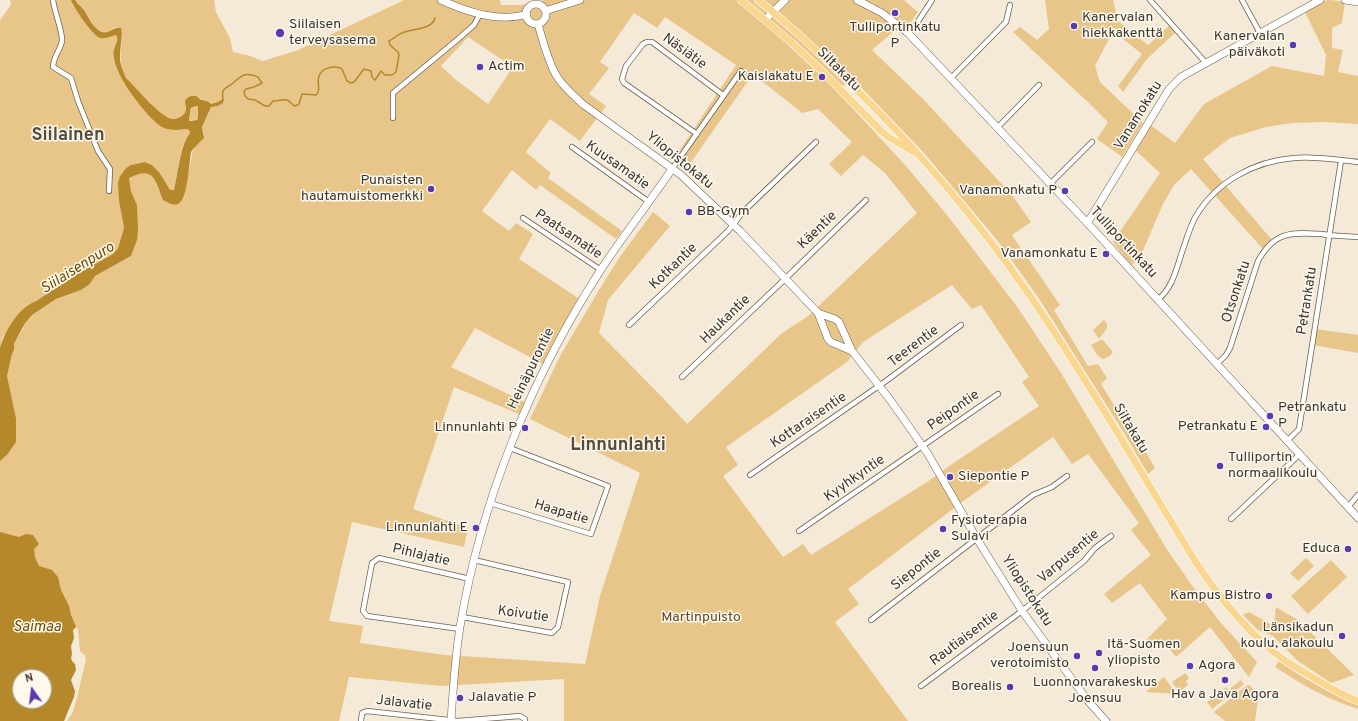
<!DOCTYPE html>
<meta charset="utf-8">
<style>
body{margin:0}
#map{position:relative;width:1358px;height:721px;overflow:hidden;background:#f5ead8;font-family:Overpass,sans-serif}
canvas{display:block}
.north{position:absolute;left:12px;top:669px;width:40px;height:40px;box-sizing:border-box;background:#fef8ed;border:1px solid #b0aba1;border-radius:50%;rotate:346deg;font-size:11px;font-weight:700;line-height:16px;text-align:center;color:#3b3730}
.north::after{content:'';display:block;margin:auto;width:14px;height:18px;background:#5a3ab2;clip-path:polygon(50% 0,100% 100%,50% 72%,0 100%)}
</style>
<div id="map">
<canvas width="1358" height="721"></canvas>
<div class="north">N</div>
</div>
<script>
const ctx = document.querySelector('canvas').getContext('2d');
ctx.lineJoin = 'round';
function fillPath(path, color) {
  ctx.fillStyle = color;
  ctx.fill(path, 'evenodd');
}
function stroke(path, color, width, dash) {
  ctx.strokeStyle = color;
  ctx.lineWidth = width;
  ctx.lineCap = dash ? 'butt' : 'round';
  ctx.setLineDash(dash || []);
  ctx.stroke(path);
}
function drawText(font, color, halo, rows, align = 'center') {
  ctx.font = font + ' Overpass,sans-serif';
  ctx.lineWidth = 3;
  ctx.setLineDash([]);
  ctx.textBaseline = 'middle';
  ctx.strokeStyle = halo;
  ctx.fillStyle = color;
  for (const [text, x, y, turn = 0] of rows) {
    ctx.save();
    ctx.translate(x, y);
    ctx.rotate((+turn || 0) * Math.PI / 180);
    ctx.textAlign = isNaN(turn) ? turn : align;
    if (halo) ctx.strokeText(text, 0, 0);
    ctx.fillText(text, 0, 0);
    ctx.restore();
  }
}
fillPath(new Path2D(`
 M10 0H71L78 12 94 34 116 35 117 38 114 50 117 68 125 84 132 92 137 102 176 130 187 129 190 131V133C179 145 178 174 174 190H170L166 186 159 172 152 165 145 162 131 165 126 168 120 176 119 201 124 228 118 248 113 254 81 272 36 301 29 304 20 314 32 315 56 299 81 290 90 284 95 276 131 256 137 205 131 191 129 178C149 168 154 174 160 194L183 197 186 187 193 149 201 141 204 134 202 127 211 107 218 106 223 103V100L218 102 211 104C206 101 199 97 193 95L186 99 185 102 187 109 184 115 181 117 173 119 167 118 157 110 126 78C118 60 121 53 122 35L117 27 113 28 109 32H102L96 29 83 8 76 3 75 0H214L216 12 230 38 233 52 247 55 263 61 298 50 404 0H500L501 5H521L546 0H904L918 12 909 25 893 32 872 50 923 99 1012 195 1031 222 1012 235 1060 305 1054 310 1088 366 1098 364 1107 378 1101 384 1128 428 1140 442 1155 468 1148 474 1124 433 1038 297 997 240 924 153 852 78 849 85 832 86 906 166 947 215 1018 308 1061 373 1166 548 1193 587 1221 623 1257 662 1249 677 1210 627 1176 657 1163 641 1153 649 1146 640 1167 619 1140 583 1112 603 1104 594 1151 555 1131 530 1139 523 1088 454 1072 464 1053 437 958 505 848 589 859 604 835 622 908 721H564V679L441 686 349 677 339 721H67L72 714 77 698 86 659 85 655 83 654 80 651 78 630 76 627 73 630V642L0 606V461L7 455 16 418 7 376 12 354 14 350V344L24 327 14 319 2 339 0 348V20L11 5ZM634 13 657 28 665 17 736 65 676 156 689 165 753 74 802 113 818 109 852 142 829 164 841 176 863 155 885 173 917 213 808 316 781 334 687 424 662 397 599 333 608 300 670 226 653 212 619 258 599 290 560 356 530 419 640 473 600 596 585 664 445 655 360 643 363 626 329 621 352 522 464 547 468 528 413 509 454 387 519 414 525 402 451 367 475 328 543 364 578 298 519 259 533 234 516 223 509 231 482 211 512 170 536 190 540 185 616 239 622 231 548 178 551 173 526 152 550 119 580 141 606 106 589 94 609 68 600 62ZM468 37 513 67 488 104 455 79 441 66ZM952 285 972 309 981 305 1029 377 1022 382 1039 406 949 466 930 480 811 555 803 544 783 557 723 476 738 465 726 447 847 362 863 342Z
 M1045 0H1113L1118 21 1148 45 1170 25 1176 32 1147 59 1123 92 1118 86 1142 54 1113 31 1095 66 1100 82 1143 123 1122 157 1097 139 1108 122 1091 105 1013 32 1020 27 1037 40 1049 29Z
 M1331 0 1345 2 1342 23 1332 28V48L1343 50 1338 72 1358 76V124L1324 122 1292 123 1266 127 1230 138 1203 159 1272 240 1263 249 1191 169 1174 185 1163 204 1141 255 1131 266 1113 242 1160 173 1135 150 1150 125 1175 143 1204 104 1272 66 1324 76 1326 55 1304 10 1320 1Z
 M192 106H198V117L196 120H189Z
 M1104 320 1107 324V328L1099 339 1093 330Z
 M1315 329 1358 335V353L1313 345Z
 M1102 339 1113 352 1110 356 1103 359 1098 356 1091 345Z
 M1306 558 1314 566 1298 581 1290 573Z
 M1331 560 1347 577 1308 614 1291 596Z
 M1276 607 1298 620 1354 675 1331 683 1298 661 1273 636 1258 630 1243 615 1249 612 1274 626Z
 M1279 661C1304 679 1329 693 1358 703V709C1328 700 1301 684 1275 667Z
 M1185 673 1189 678 1186 681 1188 685 1179 692 1172 682Z
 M1164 677 1177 694 1146 692 1147 691Z
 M1241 680 1244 684 1212 709 1207 702 1226 687 1228 690Z
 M1249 685 1251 686 1258 699 1255 721H1225L1214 712 1215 711 1246 686Z`), '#e8c68a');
fillPath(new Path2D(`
 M71 0H75C77 4 81 6 84 10 88 16 94 30 102 32 110 34 113 26 121 28 123 38 120 45 120 55 119 62 123 71 126 78 136 87 160 117 172 119 179 119 187 115 186 107 186 106 185 103 185 101 186 98 191 95 195 96 198 96 197 97 200 99 204 101 207 100 211 104L218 102 223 99V103L218 106 211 107 202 127 204 138 193 149 191 152C189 162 188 200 178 204 172 206 168 202 163 200 155 180 154 165 129 178L131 191 137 205 138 230 137 240 131 256 95 276 90 284 81 290 56 299 32 315 25 323 14 344V350L12 354 7 376 16 418V442L7 455 0 461V348C5 331 18 308 36 301L81 272 113 254 118 248 124 228 119 201 118 183 120 176 126 168 131 165 145 162 152 165 159 172 170 190H174C178 174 180 145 190 133V131L187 129C179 130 170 131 162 127 147 118 118 79 115 62 114 59 113 53 114 50 115 44 119 40 116 35 111 36 106 39 100 38 93 36 74 8 71 0ZM195 106H198V117L197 120 190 121 189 120 191 108Z
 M0 532 19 537 26 534 33 535 39 544 34 549 35 557 39 566 52 570 58 577 61 590 69 606 71 615 76 627 73 630 74 638 71 646 72 654 71 658 72 661 75 664 76 670 71 680 75 691 74 697 64 721H0ZM20 677H44V701H20Z`), '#b4882b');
stroke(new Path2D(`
 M223 101C223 98 222 94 223 91 225 87 230 86 233 83 243 75 244 72 258 77L262 83 254 87 246 89 244 91 245 96 248 99 255 100 265 106H269L273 101C277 101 283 99 287 100 290 101 292 105 295 106L299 104 302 94 316 95C322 89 316 83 319 76 322 67 336 65 342 69L347 81 351 83 354 82 364 69 371 71 372 77 375 80 381 71 385 75H392L396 72 399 55 398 52 390 45 389 41C393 39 396 36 400 34 409 28 432 31 435 18`), '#b4882b', 1.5);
const street = new Path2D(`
 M53 0C54 10 63 33 62 41 60 51 53 57 53 67L71 78 78 101 98 151 110 169 109 191
 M1150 0 1206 63
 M1242 0 1260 33
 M908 33 915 26 932 0
 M951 78 1006 22 1010 5
 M393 118V93L457 40 474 25 480 14
 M997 128 1039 85
 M697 134 624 83 622 79 626 66 643 44 647 42H652L723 95
 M572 147 649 202
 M672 169 741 71
 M1050 184 1092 142
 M523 218 601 270
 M1157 300C1173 289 1177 266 1183 249 1187 238 1190 226 1196 216 1217 181 1255 161 1294 158 1315 156 1337 160 1358 162
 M629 325 728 231 743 212 816 142
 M1217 364 1226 355 1230 348 1258 261C1274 232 1290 232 1321 234 1333 236 1346 236 1358 237
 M682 377 785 279 866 200
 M1287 441 1299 429 1341 161
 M750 475 886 381 961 325
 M490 503 591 534 608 486 510 448
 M1348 507 1358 495
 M1231 519 1300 454
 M799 531 998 394
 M462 617 552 633 558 627 568 582 474 560
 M871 620 1033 495 1052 487 1067 476
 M460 629 367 616 363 611 372 563 379 558 470 579
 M921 686 1022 611 1084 561 1095 548 1111 536
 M361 721 362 713 367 711 458 721 520 716 525 719V721`);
const secondary = new Path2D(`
 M441 0C467 12 499 23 527 14
 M857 0 882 13 908 33 1093 229 1358 518
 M1345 0 1358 2
 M526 14a10 10 0 1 1 20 0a10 10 0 1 1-20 0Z
 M545 11 580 0
 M765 20 785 0
 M538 24C543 41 547 59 556 75 563 87 574 96 584 105L681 175 740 231 818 313 828 339 831 342 852 351
 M1087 223 1093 214 1169 89 1181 77 1320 0
 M818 313 835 319 839 322 852 351 891 401 928 454 977 539 1022 611 1088 701 1106 721
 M451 721C453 690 455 658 460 627 481 501 531 378 600 271 623 236 649 203 672 169`);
const primary = new Path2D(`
 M741 0 791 42 825 74 881 131 890 138 914 152
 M758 0C791 26 821 55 851 84 916 148 976 218 1028 293 1087 379 1140 471 1195 561 1219 597 1247 633 1283 659 1291 665 1300 670 1309 675 1325 685 1341 695 1358 701`);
stroke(street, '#696050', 6);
stroke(secondary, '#696050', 8);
stroke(primary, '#fff', 8);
stroke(street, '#fff', 4.5);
stroke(secondary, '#fff', 7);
stroke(primary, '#f9d791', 7);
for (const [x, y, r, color] of [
 [895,13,4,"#5a3ab2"],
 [1074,26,4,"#5a3ab2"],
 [280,33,5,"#5a3ab2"],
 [1293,45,4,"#5a3ab2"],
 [480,67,4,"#5a3ab2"],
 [822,77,4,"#5a3ab2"],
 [431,189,4,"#5a3ab2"],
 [1065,191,4,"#5a3ab2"],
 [689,212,4,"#5a3ab2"],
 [1106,254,4,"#5a3ab2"],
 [1270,416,4,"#5a3ab2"],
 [1266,427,4,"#5a3ab2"],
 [525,428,4,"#5a3ab2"],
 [1220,466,4,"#5a3ab2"],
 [950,477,4,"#5a3ab2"],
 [476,528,4,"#5a3ab2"],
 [943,529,4,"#5a3ab2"],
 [1348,549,4,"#5a3ab2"],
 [1269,596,4,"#5a3ab2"],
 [1342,636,4,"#5a3ab2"],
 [1099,653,4,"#5a3ab2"],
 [1077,656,4,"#5a3ab2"],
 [1190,666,4,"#5a3ab2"],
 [1095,668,4,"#5a3ab2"],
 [1225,680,4,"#5a3ab2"],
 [1010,687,4,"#5a3ab2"],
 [460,698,4,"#5a3ab2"]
]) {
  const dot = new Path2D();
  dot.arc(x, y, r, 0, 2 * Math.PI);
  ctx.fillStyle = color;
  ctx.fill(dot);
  stroke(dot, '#fef8ed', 1.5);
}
drawText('14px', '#3b3730', '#fef8ed', [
 ["Kanervalan",1082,18,"left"],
 ["hiekkakenttä",1082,34,"left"],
 ["Siilaisen",289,25,"left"],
 ["terveysasema",289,41,"left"],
 ["Tulliportinkatu",895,28,"center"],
 ["P",895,44,"center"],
 ["Kanervalan",1285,37],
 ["päiväkoti",1285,53],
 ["Actim",488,67,"left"],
 ["Kaislakatu E",814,77],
 ["Punaisten",423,181],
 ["hautamuistomerkki",423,197],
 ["Vanamonkatu P",1057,191],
 ["BB-Gym",697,212,"left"],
 ["Vanamonkatu E",1098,254],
 ["Petrankatu",1278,408,"left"],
 ["P",1278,424,"left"],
 ["Petrankatu E",1258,427],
 ["Linnunlahti P",517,428],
 ["Tulliportin",1228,458,"left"],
 ["normaalikoulu",1228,474,"left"],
 ["Siepontie P",958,477,"left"],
 ["Fysioterapia",951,521,"left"],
 ["Sulavi",951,537,"left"],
 ["Linnunlahti E",468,528],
 ["Educa",1340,549],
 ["Kampus Bistro",1261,596],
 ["Länsikadun",1334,628],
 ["koulu, alakoulu",1334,644],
 ["Itä-Suomen",1107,645,"left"],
 ["yliopisto",1107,661,"left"],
 ["Joensuun",1069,648],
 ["verotoimisto",1069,664],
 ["Agora",1198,666,"left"],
 ["Luonnonvarakeskus",1095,683,"center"],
 ["Joensuu",1095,699,"center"],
 ["Borealis",1002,687],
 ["Hav a Java Agora",1225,695,"center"],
 ["Jalavatie P",468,698,"left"]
], 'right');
drawText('14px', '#3b3730', '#fef8ed', [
 ["Näsiätie",684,52,36],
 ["Siltakatu",838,70,45],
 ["Vanamokatu",1139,116,-58],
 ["Yliopistokatu",679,161,39],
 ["Kuusamatie",617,166,35],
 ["Käentie",818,231,-44],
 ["Paatsamatie",568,235,34],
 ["Tulliportinkatu",1123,243,47],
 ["Kotkantie",674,267,-44],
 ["Otsonkatu",1237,292,-72],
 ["Petrankatu",1308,301,-81],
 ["Haukantie",726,320,-44],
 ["Teerentie",914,347,-37],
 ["Heinäpurontie",532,369,-64],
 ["Peipontie",954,411,-35],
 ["Kottaraisentie",809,421,-34],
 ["Siltakatu",1130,429,59],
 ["Kyyhkyntie",855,479,-35],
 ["Haapatie",561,513,17],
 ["Pihlajatie",421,556,13],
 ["Varpusentie",1069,557,-40],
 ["Siepontie",917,570,-38],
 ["Yliopistokatu",1026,591,57],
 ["Koivutie",523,615,8],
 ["Rautiaisentie",965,639,-37],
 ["Jalavatie",404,704,6]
]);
drawText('14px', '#5d4a25', '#fef8ed', [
 ["Martinpuisto",701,618]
]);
drawText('italic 15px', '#6c4d04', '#fef8ed', [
 ["Siilaisenpuro",78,269,-32],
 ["Saimaa",37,628]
]);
drawText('bold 18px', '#544c3c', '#fef8ed', [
 ["Siilainen",68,136],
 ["Linnunlahti",618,446]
]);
</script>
